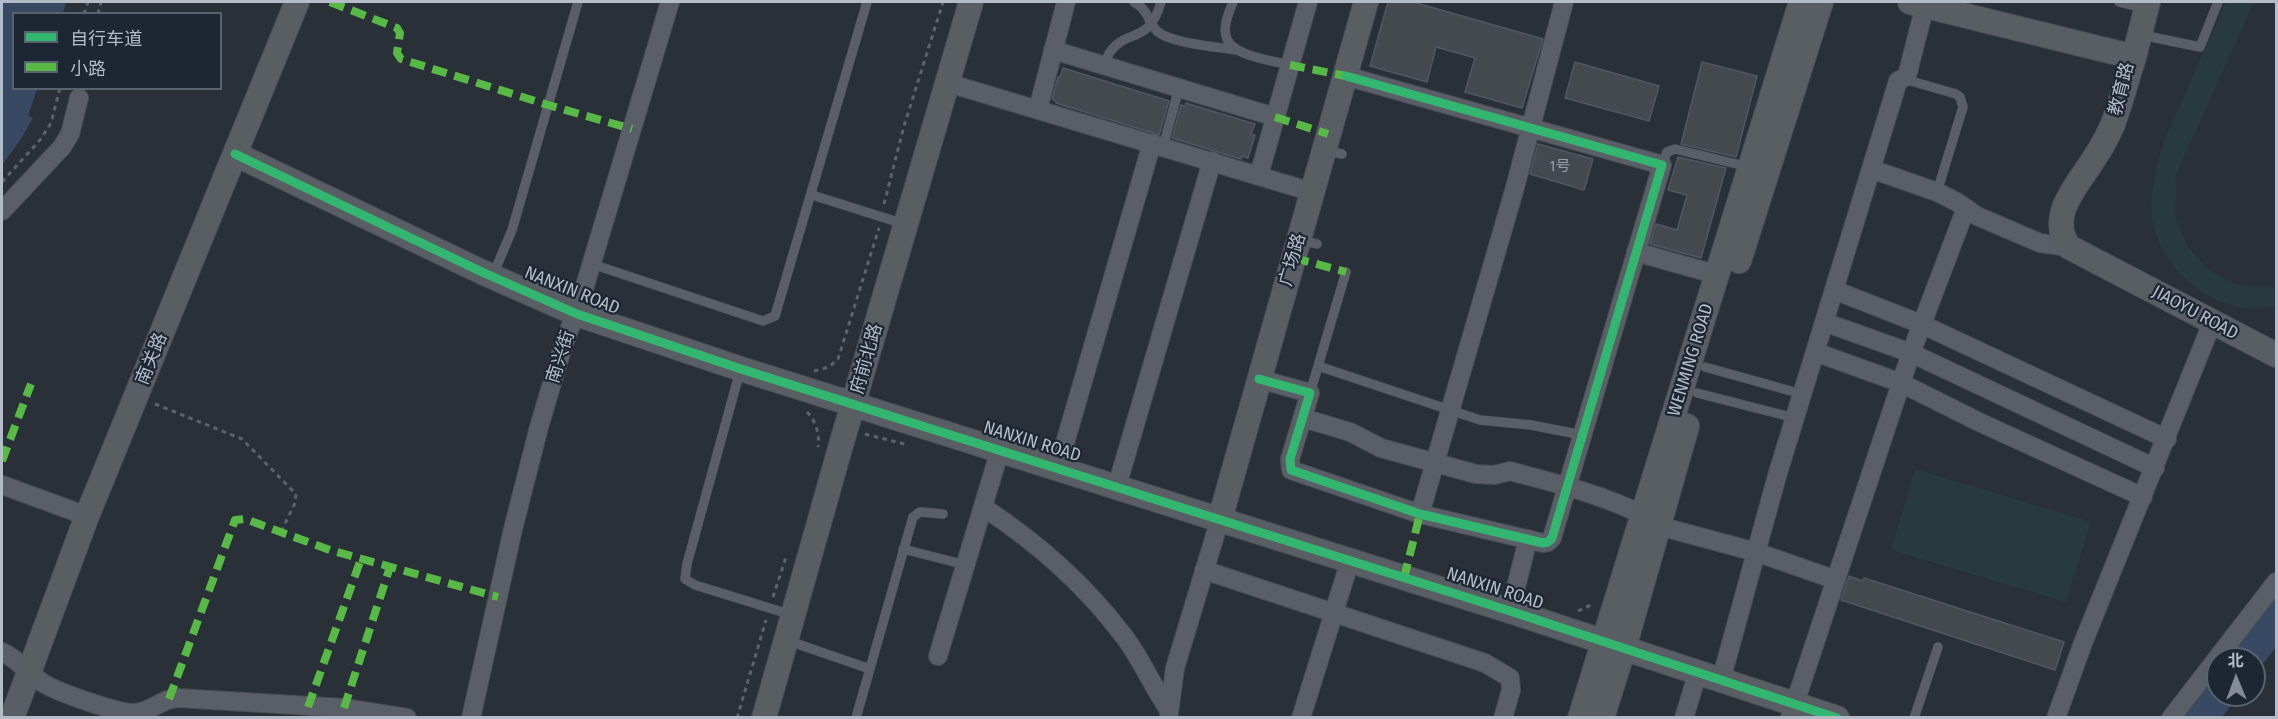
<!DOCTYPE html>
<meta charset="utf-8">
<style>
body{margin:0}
#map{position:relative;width:2278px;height:719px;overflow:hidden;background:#2a3038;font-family:"Fira Sans Condensed","Noto Sans SC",sans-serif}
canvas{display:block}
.frame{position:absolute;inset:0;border:3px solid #b4bcc9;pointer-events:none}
.legend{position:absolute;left:12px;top:12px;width:210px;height:78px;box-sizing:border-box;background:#1d2633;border:2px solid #59626f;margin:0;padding:8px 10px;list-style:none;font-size:18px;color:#b4bcc9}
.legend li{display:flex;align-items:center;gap:12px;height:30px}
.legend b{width:30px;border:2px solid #59626f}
.north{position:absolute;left:2206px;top:647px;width:60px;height:60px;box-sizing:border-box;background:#1d2633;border:2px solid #59626f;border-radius:50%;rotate:359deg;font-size:16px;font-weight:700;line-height:24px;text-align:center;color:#b4bcc9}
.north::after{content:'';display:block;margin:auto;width:21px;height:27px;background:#848b96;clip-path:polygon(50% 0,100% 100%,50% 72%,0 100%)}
</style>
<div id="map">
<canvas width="2278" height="719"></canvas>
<div class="frame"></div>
<ul class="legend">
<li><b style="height:8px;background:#33b770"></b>自行车道</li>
<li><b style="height:8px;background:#58b947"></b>小路</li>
</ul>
<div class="north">北</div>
</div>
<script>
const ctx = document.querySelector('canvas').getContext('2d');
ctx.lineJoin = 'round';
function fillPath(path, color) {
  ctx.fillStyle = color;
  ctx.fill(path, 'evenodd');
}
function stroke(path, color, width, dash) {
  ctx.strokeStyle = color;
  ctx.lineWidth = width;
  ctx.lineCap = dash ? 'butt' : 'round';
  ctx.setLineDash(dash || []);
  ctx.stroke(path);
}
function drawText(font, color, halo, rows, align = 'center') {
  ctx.font = font + ' "Fira Sans Condensed","Noto Sans SC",sans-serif';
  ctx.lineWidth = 4.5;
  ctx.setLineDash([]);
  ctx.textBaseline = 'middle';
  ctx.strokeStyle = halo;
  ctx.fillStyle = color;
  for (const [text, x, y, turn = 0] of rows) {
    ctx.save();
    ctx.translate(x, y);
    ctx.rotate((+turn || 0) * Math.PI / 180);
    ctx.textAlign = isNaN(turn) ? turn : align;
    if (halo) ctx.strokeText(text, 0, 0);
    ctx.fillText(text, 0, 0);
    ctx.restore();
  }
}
fillPath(new Path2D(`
 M2226 2H2254L2176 175 2175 216 2187 246 2209 270 2238 285 2276 288V305C2226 320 2168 279 2155 230 2146 200 2156 168 2165 139Z
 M1915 469 2091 522 2066 602 1891 550Z`), '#273a3e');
fillPath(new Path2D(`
 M2 2H66L63 13 14 14V88L37 89 28 116 33 118 21 139 2 165Z
 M2276 594V647L2254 675V659H2226Z
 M2218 669V695H2239L2222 717 2181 718Z`), '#384963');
const building = new Path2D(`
 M1388 2H1413L1543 39 1522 108 1465 92 1475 58 1436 47 1427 82 1370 66Z
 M1575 62 1659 86 1649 121 1565 98Z
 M1702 62 1757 76 1736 157 1681 144Z
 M1063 68 1169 101 1159 135 1056 103V101L1052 99 1058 77H1060Z
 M1186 103 1255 124 1251 134 1255 135 1248 158 1242 156 1241 159 1172 138 1181 105 1185 106Z
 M1538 144 1593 159 1584 190 1530 174Z
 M1678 157 1726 168 1701 258 1650 244 1656 224 1677 230 1687 195 1668 190Z
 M1849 576 1863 581 1864 578 2064 642 2055 670 1841 600Z`);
fillPath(building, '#444950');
stroke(building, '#52575f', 1.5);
const lane = new Path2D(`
 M1134 2C1149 10 1147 21 1157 31 1169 43 1218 47 1236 50
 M1233 2C1229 12 1222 27 1227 39 1233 56 1274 61 1290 65
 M2119 2 2144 8
 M2142 35 2200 47 2218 2
 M1104 65C1106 61 1108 55 1110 52 1127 28 1149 45 1161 2
 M1904 79 1956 94 1960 97 1963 107 1937 192
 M1163 147 1179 88
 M1326 151 1342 154
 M1662 165 1667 152 1675 149 1749 167
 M812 195 904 224
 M1300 240 1317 244
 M592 264 763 321 775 316 867 2
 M493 275 512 230 578 2
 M1318 366 1480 420 1531 425 1582 435
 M1705 367 1791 391
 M740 371 687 564 685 579 695 585 792 615
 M1310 393 1346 272
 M1697 393 1795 418
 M903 549 966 565
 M786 640 870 669
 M856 718 913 517 920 512 943 514
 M1914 718 1938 647`);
const street = new Path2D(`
 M1053 50 1275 117
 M948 83 1312 192
 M1038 109 1066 2
 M1871 169 1937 192 1957 202 1977 216 2040 243 2069 247
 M1259 175 1308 2
 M2 211 62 147 70 134 79 98
 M1636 252 1718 275
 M1834 290 1921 324 2167 439
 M1824 322 1911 353 2155 468
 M1815 352 1901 383 1979 422 2143 497
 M1259 379 1310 393 1290 459 1291 470 1420 514 1543 543 1548 542 1552 538 1662 165 1346 76
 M1303 418 1350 432 1381 448 1476 474 1494 475 1510 471 1517 473C1559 484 1603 495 1643 515
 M1058 467 1152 143
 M2 485 87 516
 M1117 486 1212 161
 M983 507C1035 541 1085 585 1123 635 1141 658 1152 686 1169 710
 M1420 514 1514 191 1564 2
 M1659 526 1756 552 1836 580
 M1204 570 1485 663 1510 678 1511 690 1503 718
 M1510 611 1528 539
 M2 652C18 659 28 673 43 683 57 692 119 714 135 713 152 712 162 698 178 698L344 708 407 718
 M938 656 1000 450
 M1721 680 1777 476 1898 81 1907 76 1925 5
 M1169 713 1175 668 1220 519
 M471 718 513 529 539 427 563 346 581 299 670 2
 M1301 718 1350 561
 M1684 718 1698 672
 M1790 718 1911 353 1966 208
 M2056 718 2083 643 2212 323
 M2171 718 2276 582`);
const secondary = new Path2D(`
 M1910 2 2134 57C2127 79 2121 102 2113 124 2108 135 2102 147 2095 157 2079 184 2046 215 2069 247L2276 355
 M2134 57 2148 2
 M235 154 482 272 577 314 741 369 1510 611 1837 718
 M1739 261 1821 2
 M1220 519 1366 2
 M12 718 87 516 297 2
 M764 718 839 452 971 2
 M1580 718 1801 2
 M1602 718 1624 648 1687 426`);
stroke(lane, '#484c53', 10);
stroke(street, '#484c53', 20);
stroke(secondary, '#484c53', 26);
stroke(new Path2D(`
 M84 14 88 2
 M98 14 101 2
 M2 182 40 140 51 123 60 88
 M884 204 904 126 943 2
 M814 371 829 367 838 359 879 228
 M155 404 242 439 296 494 295 503 281 532
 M807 412C816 421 820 435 818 447
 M865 434 908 445
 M773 597 786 557
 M1578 611 1593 604
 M737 718 766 620`), '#5d636a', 3, [4.5, 4.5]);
stroke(lane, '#5a5e66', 9);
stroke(street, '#5a5e66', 18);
stroke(secondary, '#595d64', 24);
stroke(new Path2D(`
 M330 2 397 28 400 33 397 53 401 59 548 105 632 129
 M1290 65 1346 76
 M1275 117 1328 134
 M1294 258 1346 272
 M2 461 31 384
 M1404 578 1420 514
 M169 699 235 520 245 519 330 550 498 597
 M308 707 361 559
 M344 708 390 567`), '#58b947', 8, [15, 8]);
stroke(new Path2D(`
 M235 154 482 272 577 314 741 369 1510 611 1837 718
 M1259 379 1310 393 1290 459 1291 470 1420 514 1543 543 1548 542 1552 538 1662 165 1346 76`), '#33b770', 9);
drawText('15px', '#989fab', null, [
 ["1号",1560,167]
]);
drawText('18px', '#b4bcc9', '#1d2633', [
 ["教育路",2122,89,-76],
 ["广场路",1293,260,-74],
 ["NANXIN ROAD",572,291,22],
 ["JIAOYU ROAD",2195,313,28],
 ["南兴街",561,357,-72],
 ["南关路",152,359,-68],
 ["府前北路",867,359,-74],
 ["WENMING ROAD",1691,360,-73],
 ["NANXIN ROAD",1032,442,17],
 ["NANXIN ROAD",1495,589,18]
]);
</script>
